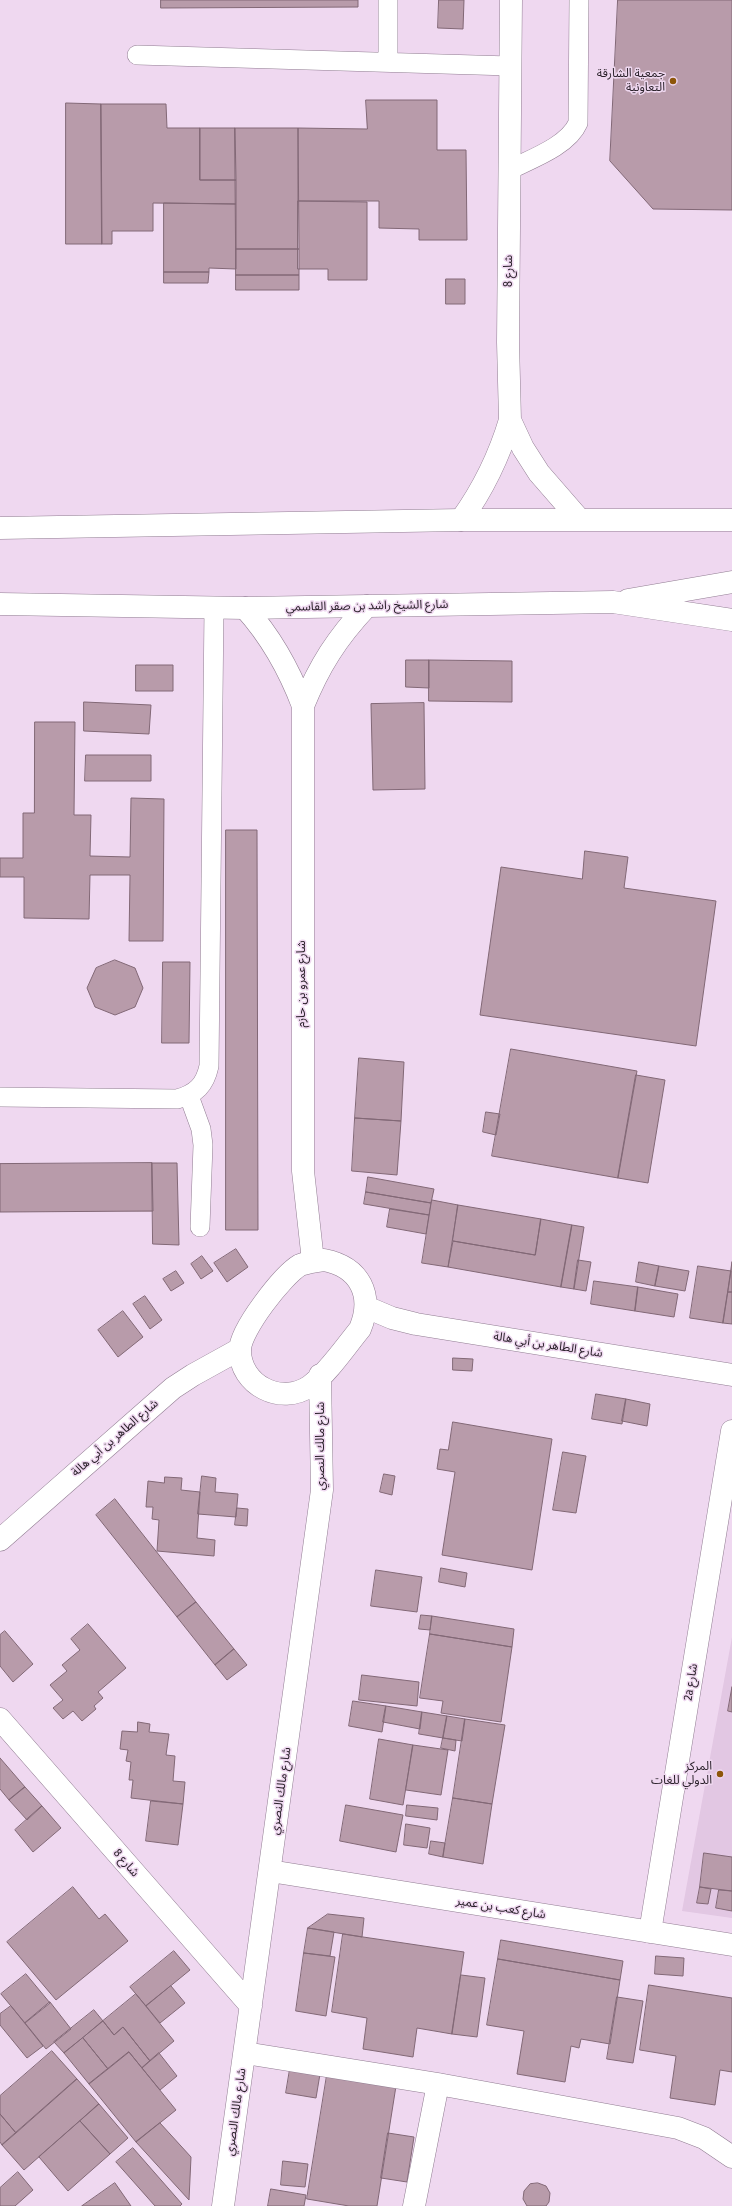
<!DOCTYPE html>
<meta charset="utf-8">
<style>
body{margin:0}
canvas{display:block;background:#efd8f0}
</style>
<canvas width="732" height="2206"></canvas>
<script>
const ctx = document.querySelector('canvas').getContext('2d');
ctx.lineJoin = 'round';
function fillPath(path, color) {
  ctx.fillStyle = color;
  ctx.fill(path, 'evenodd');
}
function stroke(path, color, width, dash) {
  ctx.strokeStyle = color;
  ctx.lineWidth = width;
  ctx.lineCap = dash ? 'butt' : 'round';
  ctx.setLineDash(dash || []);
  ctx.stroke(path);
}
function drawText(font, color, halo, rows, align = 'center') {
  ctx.font = font + ' "Fira Sans Condensed","Noto Sans Arabic",sans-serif';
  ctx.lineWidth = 3;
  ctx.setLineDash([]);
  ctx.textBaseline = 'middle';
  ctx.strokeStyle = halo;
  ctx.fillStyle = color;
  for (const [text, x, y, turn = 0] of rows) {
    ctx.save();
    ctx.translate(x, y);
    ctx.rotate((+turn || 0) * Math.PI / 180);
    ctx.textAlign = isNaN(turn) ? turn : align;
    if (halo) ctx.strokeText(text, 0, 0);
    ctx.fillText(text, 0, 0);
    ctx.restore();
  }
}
fillPath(new Path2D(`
 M732 1637V1918L682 1911Z`), '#e2c7e3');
const building = new Path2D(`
 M161 0H358V7L161 8Z
 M439 0H464L463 29 438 28Z
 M618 0H732V210L653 209 610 161Z
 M366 100H437V150H466L467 240H419V229L379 228V201H298V128L367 129Z
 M66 103 101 104 102 244H66Z
 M101 104H166L167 128H200V180H236V204L153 203V231H112V244H102Z
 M200 128H235L236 180H200Z
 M235 128H298L299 249H236Z
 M298 201 367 202V280H328V269H298Z
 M164 203 236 204V269L209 268V272H164Z
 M236 249H299V275H236Z
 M164 272H209L208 283H164Z
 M236 275H299V290H236Z
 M446 279H465V304H446Z
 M406 660H429V688L406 687Z
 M429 660 512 661V702L429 701Z
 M136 665H173V691H136Z
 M84 702 151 705 149 734 84 731Z
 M424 703 425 789 373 790 371 704Z
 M35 722H75L74 815H91L90 856 130 857 131 798 164 799 163 941H129L130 875H90L89 919 24 918V877H0V858H23V813H34Z
 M86 755H151V781H85Z
 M226 830H257L258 1230H226Z
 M585 851 628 857 624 888 716 901 696 1046 480 1015 501 867 582 879Z
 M115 960 135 968 143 988 135 1007 115 1015 95 1007 87 988 96 968Z
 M163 962H190L189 1043H162Z
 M511 1049 637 1071 618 1178 492 1156Z
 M359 1058 404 1062 401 1121 355 1118Z
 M636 1075 665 1080 648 1183 618 1178Z
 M486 1112 500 1114 496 1135 483 1132Z
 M355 1118 401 1121 397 1175 352 1171Z
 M152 1163 153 1211 0 1212V1164Z
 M152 1163H177L179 1245 153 1244Z
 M368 1177 434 1189 431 1203 366 1192Z
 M366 1192 431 1203 429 1215 364 1204Z
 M432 1200 458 1205 448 1267 422 1263Z
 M458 1205 541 1219 535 1255 453 1241Z
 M390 1209 429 1215 426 1234 387 1227Z
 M541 1219 572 1225 561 1287 448 1267 453 1241 535 1255Z
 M572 1225 584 1227 574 1289 561 1287Z
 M236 1249 248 1267 227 1282 214 1263Z
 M202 1256 213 1271 201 1279 191 1264Z
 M578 1260 591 1262 586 1291 574 1289Z
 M639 1262 659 1266 655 1286 636 1282Z
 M732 1262V1292H728Z
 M659 1266 689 1271 685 1291 655 1286Z
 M698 1266 731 1271 723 1323 690 1318Z
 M176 1271 184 1283 171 1291 163 1279Z
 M594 1281 638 1287 635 1311 591 1304Z
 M638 1287 678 1294 674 1317 635 1311Z
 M728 1292H732V1324L723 1323Z
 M145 1296 162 1320 150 1329 133 1304Z
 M123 1311 143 1337 118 1357 98 1330Z
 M453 1358 473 1359 472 1371 453 1370Z
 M596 1394 626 1399 622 1424 592 1419Z
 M626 1399 650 1404 647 1426 622 1421Z
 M453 1422 552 1439 532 1570 442 1555 455 1472 437 1469 440 1449 448 1450Z
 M563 1452 586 1456 576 1513 553 1510Z
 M384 1474 395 1476 392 1495 380 1492Z
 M202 1476 216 1478 215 1492 238 1494 236 1517 198 1514Z
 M165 1477 182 1478 181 1490 200 1492 197 1538 215 1540 214 1556 157 1551 159 1520 152 1519 153 1507H146L148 1481 164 1483Z
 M115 1499 196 1602 177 1617 96 1515Z
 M237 1508 248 1509 247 1526 235 1525Z
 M441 1568 467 1573 465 1587 439 1582Z
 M376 1570 422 1577 417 1612 371 1606Z
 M196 1602 234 1649 215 1665 177 1617Z
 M421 1615 432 1616 430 1630 419 1629Z
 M432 1616 514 1629 512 1647 430 1634Z
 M88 1624 126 1668 98 1692 103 1698 94 1706 96 1709 82 1721 73 1711 63 1719 53 1708 63 1700 50 1685 67 1671 62 1665 80 1650 71 1639Z
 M5 1631 33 1664 13 1682 0 1666V1635Z
 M430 1634 512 1647 501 1722 441 1713 443 1701 420 1698Z
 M234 1649 247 1665 227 1680 215 1665Z
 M362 1675 419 1682 417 1706 359 1700Z
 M732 1687V1712L728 1711Z
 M353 1701 386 1706 382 1732 349 1726Z
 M386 1706 422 1712 420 1729 383 1722Z
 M422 1712 447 1716 443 1738 419 1734Z
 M447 1716 465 1719 462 1741 443 1738Z
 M465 1719 505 1725 492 1804 453 1798Z
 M138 1722 150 1724 149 1732 169 1734 166 1755 175 1756 173 1781 185 1782 183 1804 131 1798 133 1780H129L131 1762 126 1761 128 1750 120 1749 122 1731 137 1732Z
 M443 1738 456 1740 455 1751 441 1748Z
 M379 1739 413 1745 403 1805 370 1799Z
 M413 1745 448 1750 441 1795 406 1790Z
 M0 1758 25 1787 9 1800 0 1789Z
 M25 1787 42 1806 27 1820 9 1800Z
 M453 1798 492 1804 483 1864 443 1857Z
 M151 1801 183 1804 178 1845 146 1841Z
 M346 1805 403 1815 396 1852 340 1841Z
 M407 1805 438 1808 437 1820 406 1816Z
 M42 1806 61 1828 33 1852 15 1830Z
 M406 1824 430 1828 427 1848 404 1845Z
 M431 1841 445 1843 443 1857 429 1854Z
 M704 1853 732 1857V1891L700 1887Z
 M73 1887 99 1919 105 1914 128 1941 56 2000 7 1942Z
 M700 1887 711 1889 708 1904 697 1903Z
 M719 1890 732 1891V1911L716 1908Z
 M328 1914 364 1918 362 1937 308 1928Z
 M308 1928 334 1932 330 1956 304 1953Z
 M343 1934 464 1952 452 2034 417 2028 413 2057 363 2049 367 2018 332 2012Z
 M501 1940 623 1961 620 1980 498 1959Z
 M174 1951 190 1970 146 2006 130 1987Z
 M304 1953 335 1957 326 2016 296 2011Z
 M656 1956 684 1958 683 1976 655 1974Z
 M498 1959 620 1980 610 2044 581 2039 579 2048 571 2046 565 2082 517 2074 524 2031 487 2025Z
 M26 1974 50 2003 25 2023 1 1994Z
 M461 1975 485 1978 477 2037 452 2034Z
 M649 1985 732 1998V2072L720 2070 715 2105 670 2098 676 2056 640 2050Z
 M171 1986 185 2003 160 2023 146 2006Z
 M136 1994 174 2041 150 2061 123 2027 114 2035 103 2021Z
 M617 1997 643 2001 633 2063 607 2059Z
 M50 2002 71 2029 46 2049 25 2023Z
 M11 2006 43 2046 27 2058 0 2025V2014Z
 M94 2010 103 2021 64 2053 54 2042Z
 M103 2021 114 2035 123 2027 150 2061 142 2068 129 2052 108 2069 83 2038Z
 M83 2038 108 2069 89 2084 64 2053Z
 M52 2051 77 2079 16 2133 0 2114V2096Z
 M129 2052 176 2110 136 2142 89 2084Z
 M159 2053 177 2076 160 2090 142 2068Z
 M290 2069 320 2074 316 2098 286 2093Z
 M327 2075 396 2086 377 2206H349L307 2199Z
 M77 2079 99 2104 24 2170 2 2145Z
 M99 2104 128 2138 110 2154 80 2121Z
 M0 2114 16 2133 2 2145 0 2142Z
 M80 2121 110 2154 68 2191 39 2157Z
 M160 2123 191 2157 189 2200 136 2142Z
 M388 2133 414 2137 407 2182 381 2178Z
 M133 2148 182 2204 180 2206H155L116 2162Z
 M283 2161 308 2164 305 2187 281 2185Z
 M18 2172 33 2190 15 2206H0V2188Z
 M115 2183 131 2206H82Z
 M538 2183 546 2186 550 2193 549 2202 546 2206H527L523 2199 524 2191 530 2184Z
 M271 2189 306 2195 304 2206H268Z`);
fillPath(building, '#b89baa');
stroke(building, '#826876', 1);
const service = new Path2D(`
 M137 55 510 66
 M388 62V0
 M509 170C531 159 568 146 578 123L579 0
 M189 1096 201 1129 203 1145 200 1227
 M0 1097 177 1099C196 1094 205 1085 209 1066L214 608`);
const minor = new Path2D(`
 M511 0 508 342 510 420 523 448 539 473 579 519
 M461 520C484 488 499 457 510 420
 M245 608C272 638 289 669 303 706V1171L313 1261
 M303 706C319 666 337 638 367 606
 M324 1260C360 1267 374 1295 360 1329 346 1346 328 1373 310 1386 281 1406 240 1385 240 1350 240 1330 283 1275 300 1265 308 1262 316 1261 324 1260Z
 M366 1307 392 1318 416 1324 732 1375
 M0 1540 173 1388 193 1375 240 1349
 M0 1719 251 2006
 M270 1871 732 1945
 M650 1932 732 1431
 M245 2053 438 2084 678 2128 704 2138 732 2157
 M223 2206 322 1490 320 1375
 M414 2206 438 2084`);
const secondary = new Path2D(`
 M0 528 461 520H732
 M628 600 732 582
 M0 604 245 608 613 602 732 620`);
stroke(service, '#917d92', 20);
stroke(minor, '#917d92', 23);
stroke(secondary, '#917d92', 23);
stroke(service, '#fff', 19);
stroke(minor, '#fff', 22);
stroke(secondary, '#fff', 22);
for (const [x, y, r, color] of [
 [673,81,4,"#8d5609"],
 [720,1774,4,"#8d5609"]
]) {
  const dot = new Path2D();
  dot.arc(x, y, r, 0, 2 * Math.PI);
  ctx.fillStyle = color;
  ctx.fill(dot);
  stroke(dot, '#efd8f0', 1.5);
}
drawText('12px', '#2a212a', '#efd8f0', [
 ["جمعية الشارقة",665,74],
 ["التعاونية",665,88],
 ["المركز",712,1767],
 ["الدولي للغات",712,1781]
], 'right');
drawText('12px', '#2a212a', '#efd8f0', [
 ["شارع 8",509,271,-90],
 ["شارع الشيخ راشد بن صقر القاسمي",367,606,-1],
 ["شارع عمرو بن حازم",302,984,-90],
 ["شارع الطاهر بن أبي هالة",548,1345,9],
 ["شارع الطاهر بن أبي هالة",115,1438,-41],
 ["شارع مالك النصري",321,1446,-90],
 ["2a شارع",691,1682,-81],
 ["شارع مالك النصري",281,1791,-82],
 ["شارع 8",126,1863,49],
 ["شارع كعب بن عمير",501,1908,9],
 ["شارع مالك النصري",236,2112,-82]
]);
</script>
